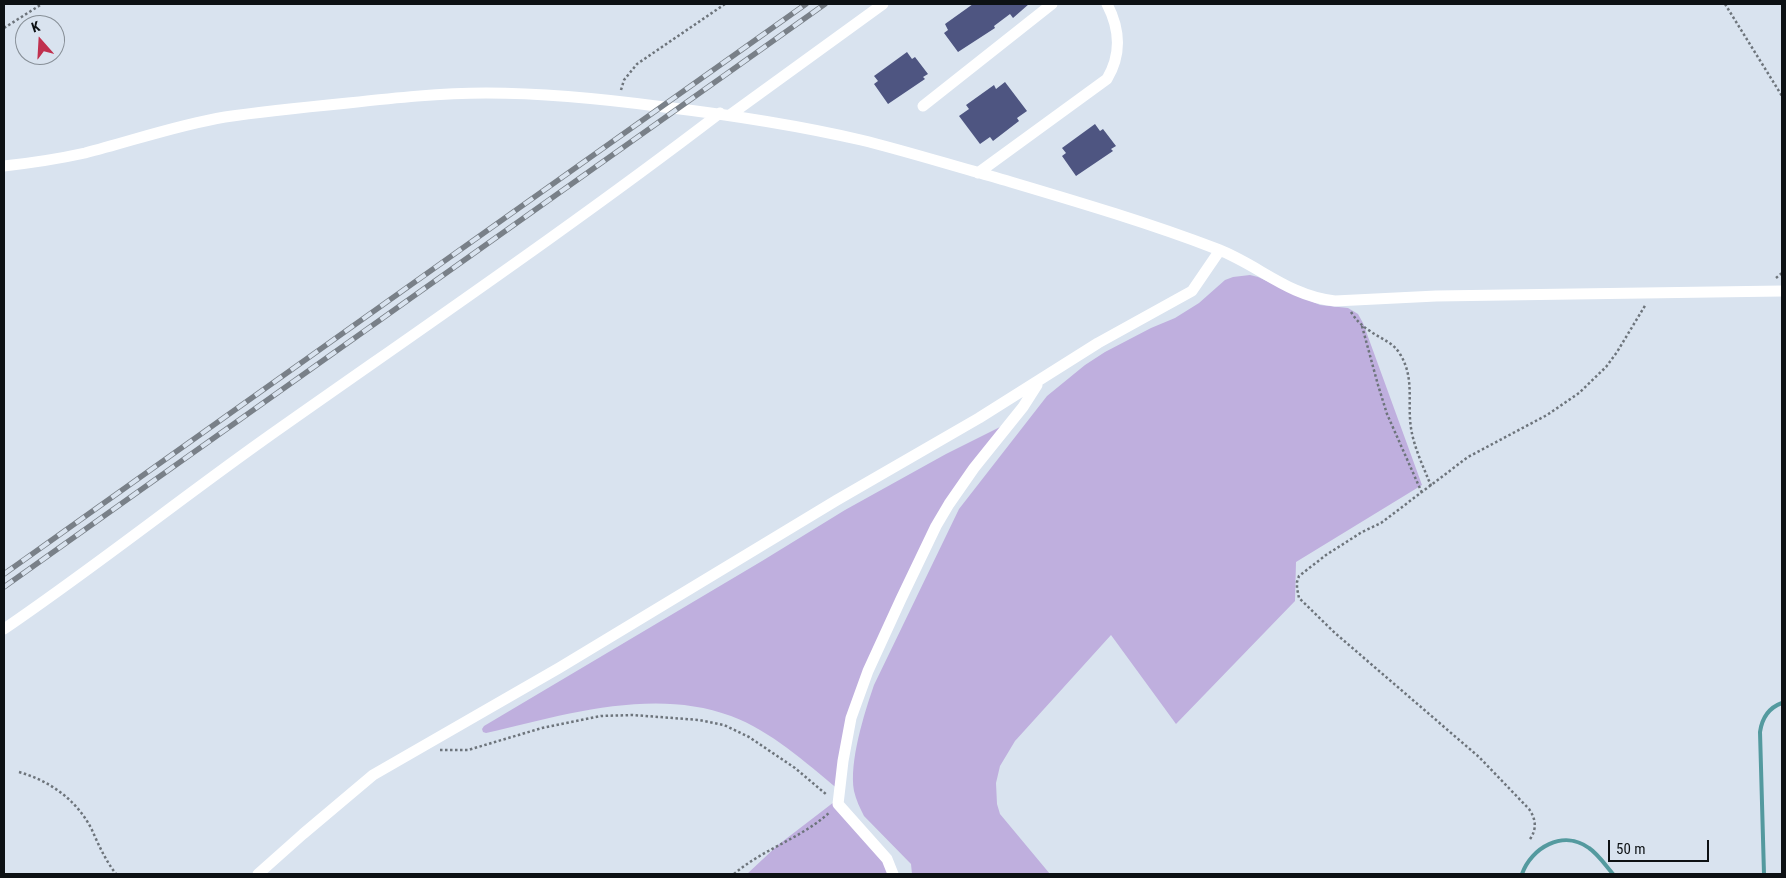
<!DOCTYPE html>
<style>
body{margin:0}
#map{position:relative;width:1786px;height:878px;overflow:hidden;background:#d9e3ef;font-family:"Roboto Condensed",sans-serif}
canvas{display:block}
.frame{position:absolute;inset:0;border:5px solid #0d1114;pointer-events:none}
.north{position:absolute;left:15px;top:15px;width:50px;height:50px;box-sizing:border-box;background:#d9e3ef;border:1px solid #878f97;border-radius:50%;rotate:341deg;font-size:14px;font-weight:700;line-height:20px;text-align:center;color:#0d1114}
.north::after{content:'';display:block;margin:auto;width:18px;height:22px;background:#c0304e;clip-path:polygon(50% 0,100% 100%,50% 72%,0 100%)}
.scale{position:absolute;left:1608px;top:840px;width:101px;height:22px;box-sizing:border-box;border:2px solid #0d1114;border-top:0;padding-left:6px;font-size:15px;line-height:18px;white-space:nowrap;color:#0d1114;-webkit-text-stroke:4px #d9e3ef;paint-order:stroke}
</style>
<div id="map">
<canvas width="1786" height="878"></canvas>
<div class="frame"></div>
<div class="north">K</div>
<div class="scale">50 m</div>
</div>
<script>
const ctx = document.querySelector('canvas').getContext('2d');
ctx.lineJoin = 'round';
function fillPath(path, color) {
  ctx.fillStyle = color;
  ctx.fill(path, 'evenodd');
}
function stroke(path, color, width, dash) {
  ctx.strokeStyle = color;
  ctx.lineWidth = width;
  ctx.lineCap = dash ? 'butt' : 'round';
  ctx.setLineDash(dash || []);
  ctx.stroke(path);
}
fillPath(new Path2D(`
 M1250 275 1258 277 1320 305 1348 308 1358 314 1363 323 1422 485 1296 562 1295 601 1176 724 1111 635 1015 741 1000 766 996 783 997 804 1000 814 1050 874H912L911 864 864 816C860 808 856 800 854 791 849 762 864 714 874 685L959 509 1047 396 1085 365 1105 352 1151 328 1175 318 1199 303 1225 280 1233 277Z
 M1006 424 949 503 865 676 838 789C805 762 771 731 731 716 653 687 564 715 486 733L483 732 482 729 484 726 762 561 845 510 946 454Z
 M834 802 888 863 891 874H747L778 845Z`), '#bfafde');
stroke(new Path2D(`
 M1522 874C1531 848 1563 829 1589 848 1598 854 1606 866 1613 874
 M1764 874 1760 732C1762 718 1768 708 1782 703`), '#549a9f', 4);
fillPath(new Path2D(`
 M973 4H1029L1013 18 1010 14 994 26 995 28 958 52 944 33 948 30 945 24Z
 M907 52 912 59 915 57 928 74 923 77 925 79 888 104 874 84 878 81 874 76Z
 M1005 82 1027 111 1017 118 1019 121 993 141 990 137 980 144 959 116 969 109 966 105 994 85 996 89Z
 M1095 124 1100 131 1103 129 1116 146 1111 149 1113 151 1076 176 1062 156 1066 153 1062 148Z`), '#4e5581');
stroke(new Path2D(`
 M1725 4 1782 96
 M4 28 42 4
 M621 90 624 80 637 64 725 4
 M1776 278 1782 273
 M1351 312C1356 320 1362 326 1370 331 1381 339 1393 342 1400 354 1415 378 1407 402 1411 428 1414 448 1424 468 1431 486
 M1362 326 1378 385 1387 414 1422 493
 M440 750H468L542 728 601 716 633 715 699 720 724 725 749 737 795 768 827 795
 M19 772C50 781 77 800 92 830 99 846 106 861 116 874
 M1530 839C1537 829 1536 819 1529 809L1479 757 1335 633 1299 598 1297 588V582L1299 576 1326 555 1362 532 1381 523 1468 457 1547 415 1579 393 1606 367 1617 352 1646 304
 M734 874C763 849 802 838 830 812`), '#6d747b', 2.5, [2.5, 2.5]);
stroke(new Path2D(`
 M923 106 1052 4
 M730 115 883 4
 M4 166C31 163 58 159 85 153 132 141 177 125 225 117 266 111 307 107 348 103 394 98 440 93 486 93 546 93 605 99 664 107 731 115 796 125 861 140 906 151 950 165 994 177 1068 199 1144 221 1217 249 1259 265 1288 296 1335 301L1436 296 1782 291
 M978 173 1107 79C1122 54 1120 29 1107 4
 M4 629C92 569 175 503 262 441 415 333 571 227 720 113
 M258 874 303 834 373 775 559 668 837 500 979 418 1098 343 1192 291 1220 250
 M893 874 887 859 838 804 843 761 851 718 868 671 901 599 936 526 949 504 974 468 1023 407 1037 385`), '#fff', 11);
const rail = new Path2D(`
 M4 574 806 4
 M4 587 825 4`);
stroke(rail, '#798088', 5.5);
stroke(rail, '#d9e3ef', 4, [11]);
</script>
